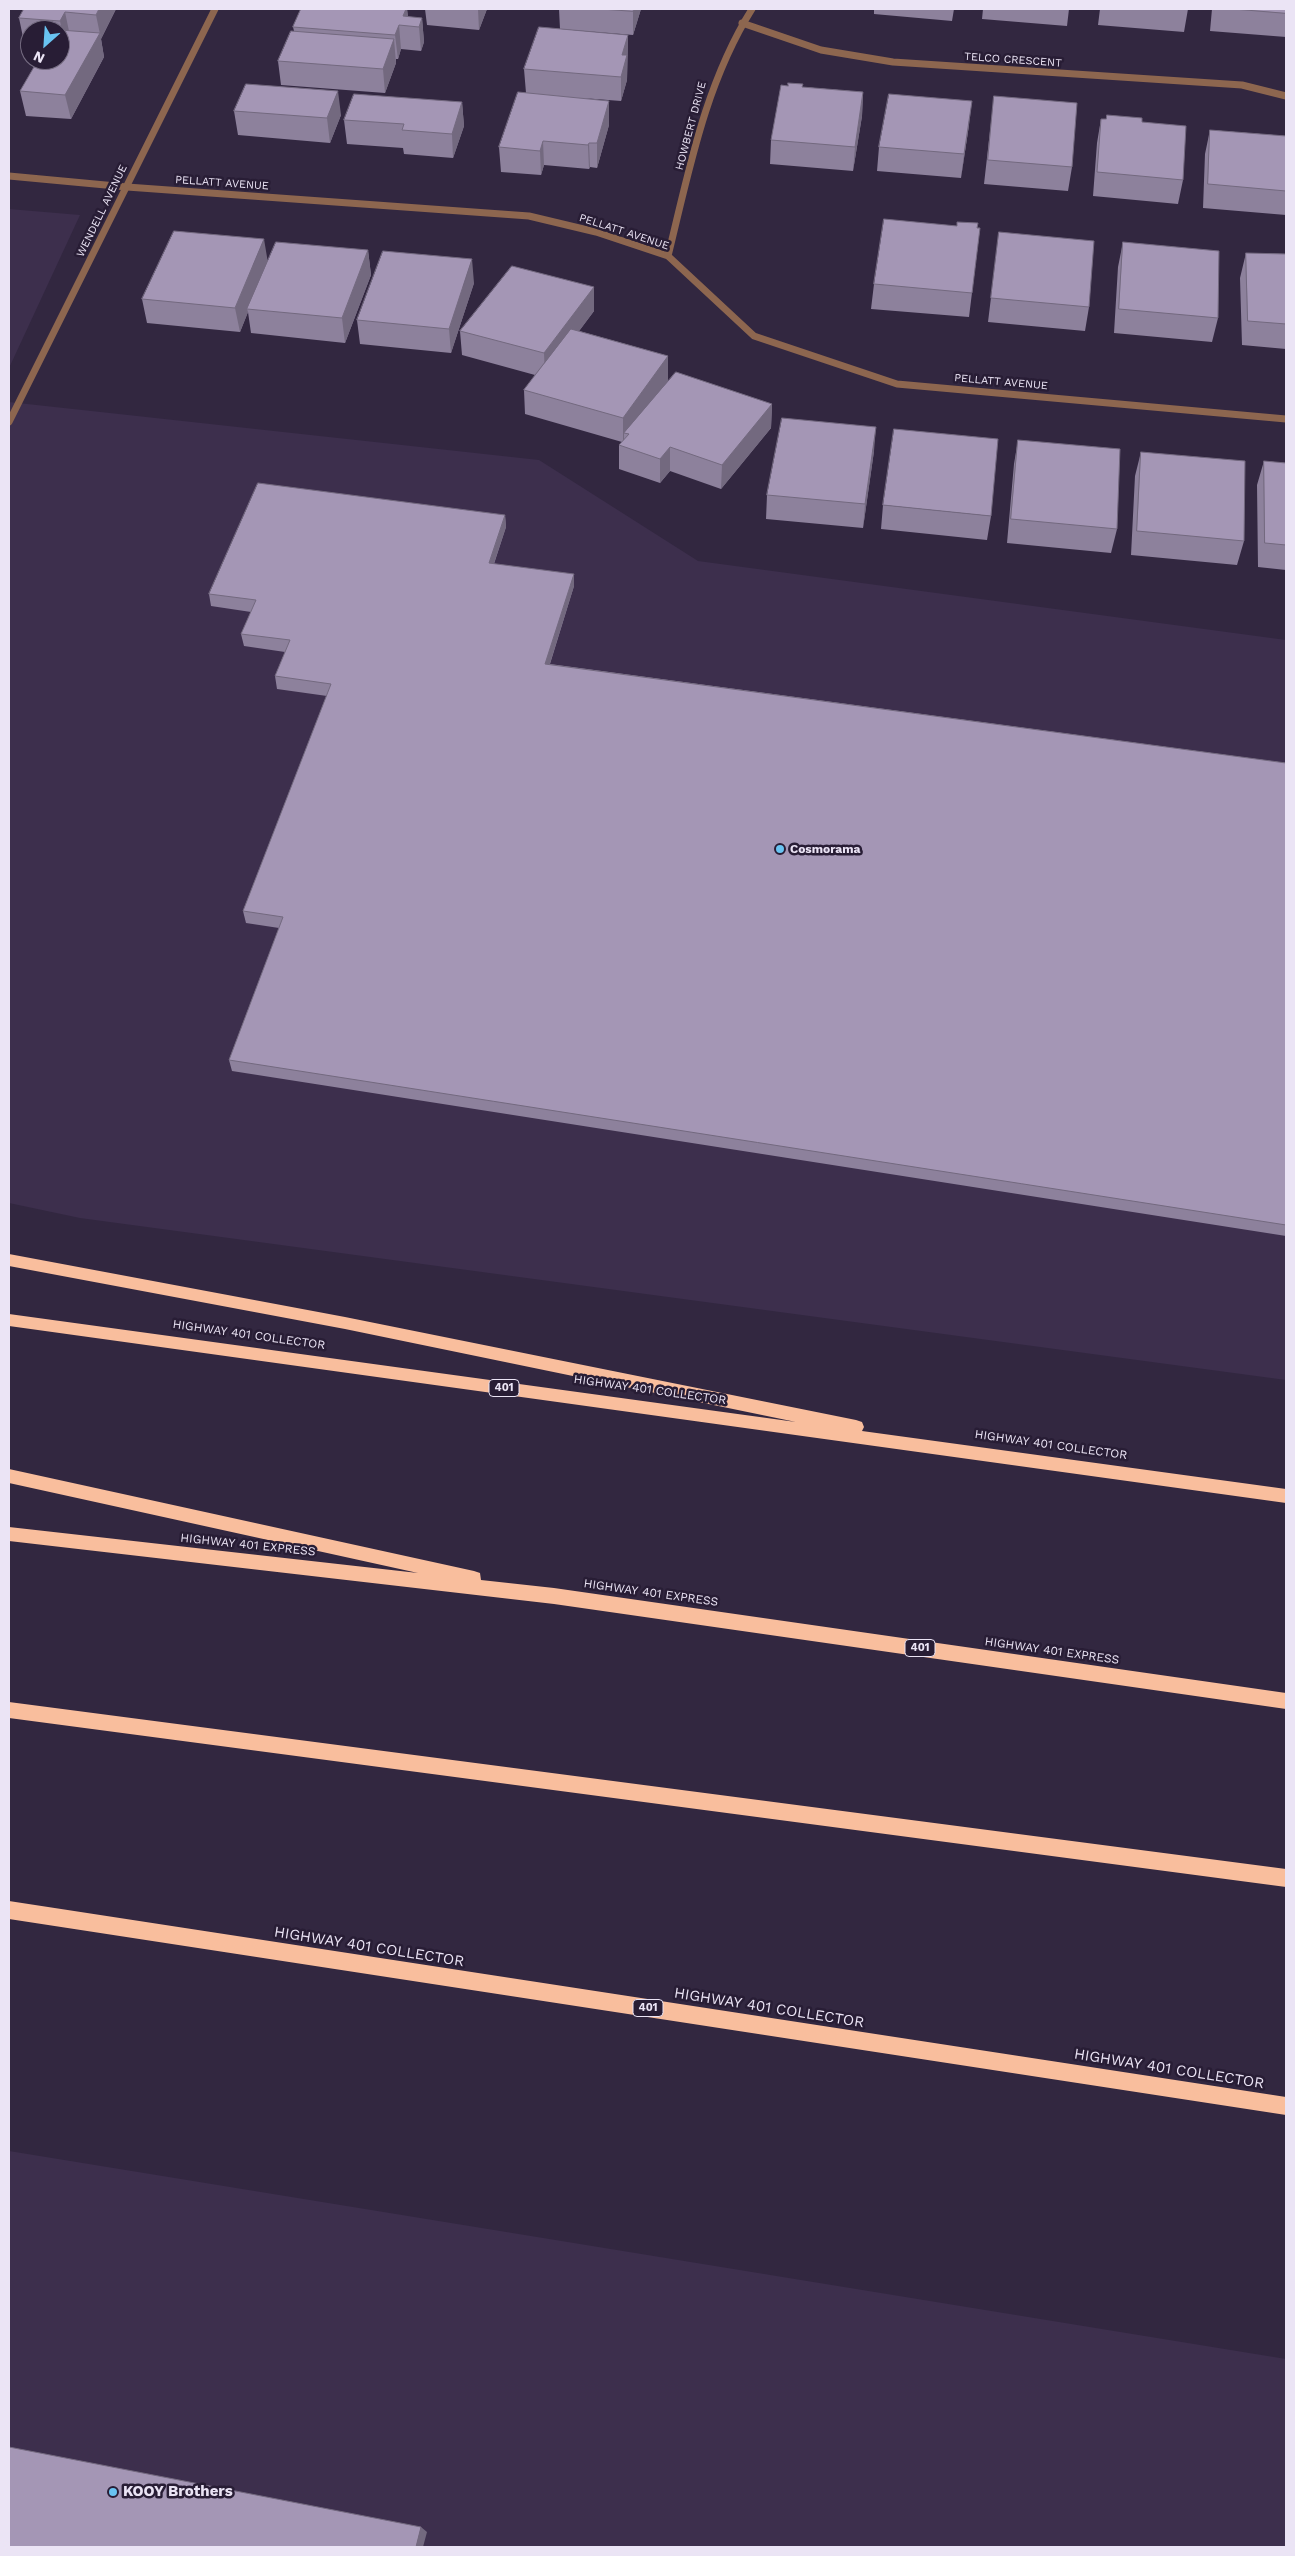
<!DOCTYPE html>
<style>
body{margin:0}
#map{position:relative;width:1295px;height:2556px;overflow:hidden;background:#322740;font-family:"Work Sans",sans-serif}
canvas{display:block}
.frame{position:absolute;inset:0;border:10px solid #ebe4f5;pointer-events:none}
.north{position:absolute;left:20px;top:20px;width:50px;height:50px;box-sizing:border-box;background:#281d35;border:1px solid #766d82;border-radius:50%;rotate:206deg;font-size:14px;font-weight:700;line-height:20px;text-align:center;color:#ebe4f5}
.north::after{content:'';display:block;margin:auto;width:18px;height:22px;background:#69c3f1;clip-path:polygon(50% 0,100% 100%,50% 72%,0 100%)}
</style>
<div id="map">
<canvas width="1295" height="2556"></canvas>
<div class="frame"></div>
<div class="north">N</div>
</div>
<script>
const ctx = document.querySelector('canvas').getContext('2d');
ctx.lineJoin = 'round';
function fillPath(path, color) {
  ctx.fillStyle = color;
  ctx.fill(path, 'evenodd');
}
function stroke(path, color, width, dash) {
  ctx.strokeStyle = color;
  ctx.lineWidth = width;
  ctx.lineCap = dash ? 'butt' : 'round';
  ctx.setLineDash(dash || []);
  ctx.stroke(path);
}
function drawText(font, color, halo, rows, align = 'center') {
  ctx.font = font + ' "Work Sans",sans-serif';
  ctx.lineWidth = 5;
  ctx.setLineDash([]);
  ctx.textBaseline = 'middle';
  ctx.strokeStyle = halo;
  ctx.fillStyle = color;
  for (const [text, x, y, turn = 0] of rows) {
    ctx.save();
    ctx.translate(x, y);
    ctx.rotate((+turn || 0) * Math.PI / 180);
    ctx.textAlign = isNaN(turn) ? turn : align;
    if (halo) ctx.strokeText(text, 0, 0);
    ctx.fillText(text, 0, 0);
    ctx.restore();
  }
}
fillPath(new Path2D(`
 M9 209 80 215 9 368Z
 M9 402 539 460 698 561 1286 640V1380L80 1218 9 1203Z
 M9 2151 1286 2359V2547H9Z`), '#3d2f4d');
stroke(new Path2D(`
 M742 23 821 50 893 62 1242 85 1286 96
 M9 176 127 187 529 216 596 232 668 256 754 336 897 384 1286 419
 M668 256C689 171 705 84 752 9`), '#8d664f', 7);
stroke(new Path2D(`
 M9 422 215 9`), '#8d664f', 7);
fillPath(new Path2D(`
 M9 1254 345 1317 856 1420 862 1422 864 1427 862 1431 1286 1489V1503L9 1326V1314L796 1422 345 1329 9 1266Z
 M9 1469 474 1571 480 1573 481 1580 554 1588 1286 1693V1709L554 1604 9 1541V1527L418 1573 9 1483Z
 M9 1702 1286 1869V1887L9 1718Z
 M9 1901 1286 2097V2115L9 1919Z`), '#f9be9d');
fillPath(new Path2D(`
 M24 9H116L101 39 104 57 71 119 26 116 20 91 60 60V30H30V43L24 42 19 18Z
 M301 9H407L408 17 422 18 424 42 421 51 401 49 398 59H396V63L385 93 281 85 278 61 294 31 293 27Z
 M425 9H487L479 30 427 25Z
 M559 9H641L633 35 560 29Z
 M874 9H954L952 21 874 14Z
 M983 9H1069L1067 26 982 19Z
 M1100 9H1188L1184 32 1098 25Z
 M1212 9H1286V37L1210 31Z
 M628 35 627 80 621 101 582 98 609 101V125L597 168 590 167 589 169 544 165 541 175 501 172 499 147 526 93 524 69Z
 M803 87 863 92 862 116 853 171 770 164 771 140Z
 M994 96 1072 167 1068 191 984 184Z
 M462 102 464 126 453 158 404 154 403 148 347 144 344 120Z
 M234 111 341 115 330 143 238 135Z
 M1101 119 1183 180 1178 204 1093 196 1097 143Z
 M969 125 961 178 877 171 879 147Z
 M1210 130 1286 136V215L1203 208 1205 154Z
 M957 226 980 228 969 317 871 309 874 284Z
 M999 232 1089 307 1085 331 988 322Z
 M1123 242 1218 318 1212 342 1114 333 1118 267Z
 M368 250 371 275 345 343 251 333 248 312 240 332 147 323 142 299 267 261Z
 M1246 253 1286 254V349L1242 345 1240 278Z
 M474 283 451 353 360 344 357 320Z
 M594 287V311L579 331 668 356V381L663 387 772 404 771 428 721 489 670 471 660 483 619 469V445L622 442 525 414 524 390 535 375 462 355 460 331Z
 M1018 440 1117 529 1111 553 1007 543 1014 464Z
 M874 451 863 528 766 519 767 495Z
 M1141 452 1244 541 1237 565 1131 555 1135 476Z
 M1264 461 1286 463V570L1258 567 1257 485Z
 M883 505 991 516 987 540 881 529Z
 M505 515 506 527 494 564 574 586 550 664 1286 763V1236L232 1071 229 1060 279 928 246 923 243 911 327 696 277 689 275 676 285 652 244 646 241 634 251 612 211 606 209 594Z`), '#8d819c');
fillPath(new Path2D(`
 M99 9H116L101 39 96 15Z
 M406 9H407L409 26 403 16Z
 M478 9H487L479 30Z
 M634 9H641L633 35V11Z
 M65 12 70 36 65 45 60 21Z
 M422 18 424 42 421 51 419 27Z
 M399 25 401 49 398 59 395 35Z
 M100 33 104 57 71 119 65 95Z
 M628 35 627 80 621 101V77L622 55Z
 M394 39 396 63 385 93 383 69Z
 M338 91 341 115 330 143 327 118Z
 M863 92 862 116 853 171 855 147Z
 M609 101V125L597 168V143Z
 M972 101 969 125 961 178 964 154Z
 M462 102 464 126 453 158 452 134Z
 M543 141 544 165 541 175 540 151Z
 M589 143 590 167 589 169 588 145Z
 M264 239 268 263 247 309 248 312 240 332 235 308Z
 M368 250 371 275 345 343 342 318Z
 M472 259 474 283 451 353 449 329Z
 M594 287V311L545 377 544 353Z
 M668 356V381L629 434 624 433V441L623 442V418Z
 M772 404 771 428 721 489 722 465Z
 M876 427 874 451 863 528 865 504Z
 M670 447V471L660 483V459Z
 M505 515 506 527 490 575 489 563Z
 M574 574V586L546 676 545 664Z
 M421 2527 427 2532 423 2547H416Z`), '#73697f');
const building = new Path2D(`
 M24 9H99L96 15 65 12 60 21 19 18Z
 M301 9H406L403 16 422 18 419 27 399 25 395 35 293 27Z
 M602 9H634L633 11Z
 M1234 9H1286V13Z
 M539 27 628 35 622 55H627L621 77 524 69Z
 M60 30 100 33 65 95 20 91 38 60H60Z
 M291 31 394 39 383 69 278 61Z
 M788 83 803 84 802 87 863 92 855 147 771 140 781 85 788 86Z
 M246 84 338 91 327 118 234 111Z
 M518 92 609 101 597 143H589L588 145 543 141 540 151 499 147Z
 M354 94 462 102 452 134 402 130 404 124 344 120Z
 M889 94 972 101 964 154 879 147Z
 M994 96 1077 103 1072 167 988 160Z
 M1107 115 1142 118V122L1186 126 1183 180 1097 172 1101 119H1106Z
 M1210 130 1286 136V191L1208 184Z
 M884 219 957 226V222L978 223 977 228H980L972 293 874 284Z
 M174 231 264 239 235 308 142 299Z
 M999 232 1094 241 1089 307 991 298Z
 M276 242 368 250 342 318 247 309Z
 M1123 242 1219 251 1218 318 1119 309Z
 M383 251 472 259 449 329 357 320Z
 M1246 253 1286 254V324L1248 321Z
 M512 266 594 287 544 353 460 331Z
 M571 329 668 356 623 418 524 390Z
 M676 372 772 404 722 465 670 447 660 459 619 445 629 434 624 433Z
 M782 418 876 427 865 504 767 495Z
 M894 429 998 439 991 516 883 505Z
 M1018 440 1120 449 1117 529 1011 519Z
 M1141 452 1245 461 1244 541 1137 531Z
 M1264 461 1286 463V545L1265 543Z
 M258 483 505 515 489 563 574 574 545 664 1286 763V1225L229 1060 283 917 243 911 331 684 275 676 290 640 241 634 256 600 209 594Z
 M9 2447 421 2527 416 2547H9Z`);
fillPath(building, '#a496b5');
stroke(building, '#73697f', 1);
for (const [x, y, r, color] of [
 [780,849,5,"#69c3f1"],
 [113,2492,5,"#69c3f1"]
]) {
  const dot = new Path2D();
  dot.arc(x, y, r, 0, 2 * Math.PI);
  ctx.fillStyle = color;
  ctx.fill(dot);
  stroke(dot, '#281d35', 2);
}
drawText('11px', '#ebe4f5', '#281d35', [
 ["TELCO CRESCENT",1013,60,4],
 ["HOWBERT DRIVE",691,126,-75],
 ["PELLATT AVENUE",222,183,4],
 ["WENDELL AVENUE",102,211,-64],
 ["PELLATT AVENUE",624,232,18],
 ["PELLATT AVENUE",1001,382,5]
]);
for (const [x, y, w] of [
 [504,1388,30],
 [920,1648,30],
 [648,2008,30]
]) {
  const box = new Path2D();
  box.roundRect(x - w / 2, y - 8.5, w, 17, 4);
  ctx.fillStyle = '#281d35';
  ctx.fill(box);
  stroke(box, '#ebe4f5', 1);
}
drawText('bold 11px', '#ebe4f5', null, [
 ["401",504,1388],
 ["401",920,1648],
 ["401",648,2008]
]);
drawText('bold 12px', '#ebe4f5', '#281d35', [
 ["Cosmorama",790,849]
], 'left');
drawText('12px', '#ebe4f5', '#281d35', [
 ["HIGHWAY 401 COLLECTOR",249,1335,8],
 ["HIGHWAY 401 COLLECTOR",650,1390,8],
 ["HIGHWAY 401 COLLECTOR",1051,1445,8],
 ["HIGHWAY 401 EXPRESS",248,1545,6],
 ["HIGHWAY 401 EXPRESS",651,1593,8],
 ["HIGHWAY 401 EXPRESS",1052,1651,8]
]);
drawText('15px', '#ebe4f5', '#281d35', [
 ["HIGHWAY 401 COLLECTOR",369,1947,9],
 ["HIGHWAY 401 COLLECTOR",769,2008,9],
 ["HIGHWAY 401 COLLECTOR",1169,2069,9]
]);
drawText('bold 15px', '#ebe4f5', '#281d35', [
 ["KOOY Brothers",123,2492]
], 'left');
</script>
